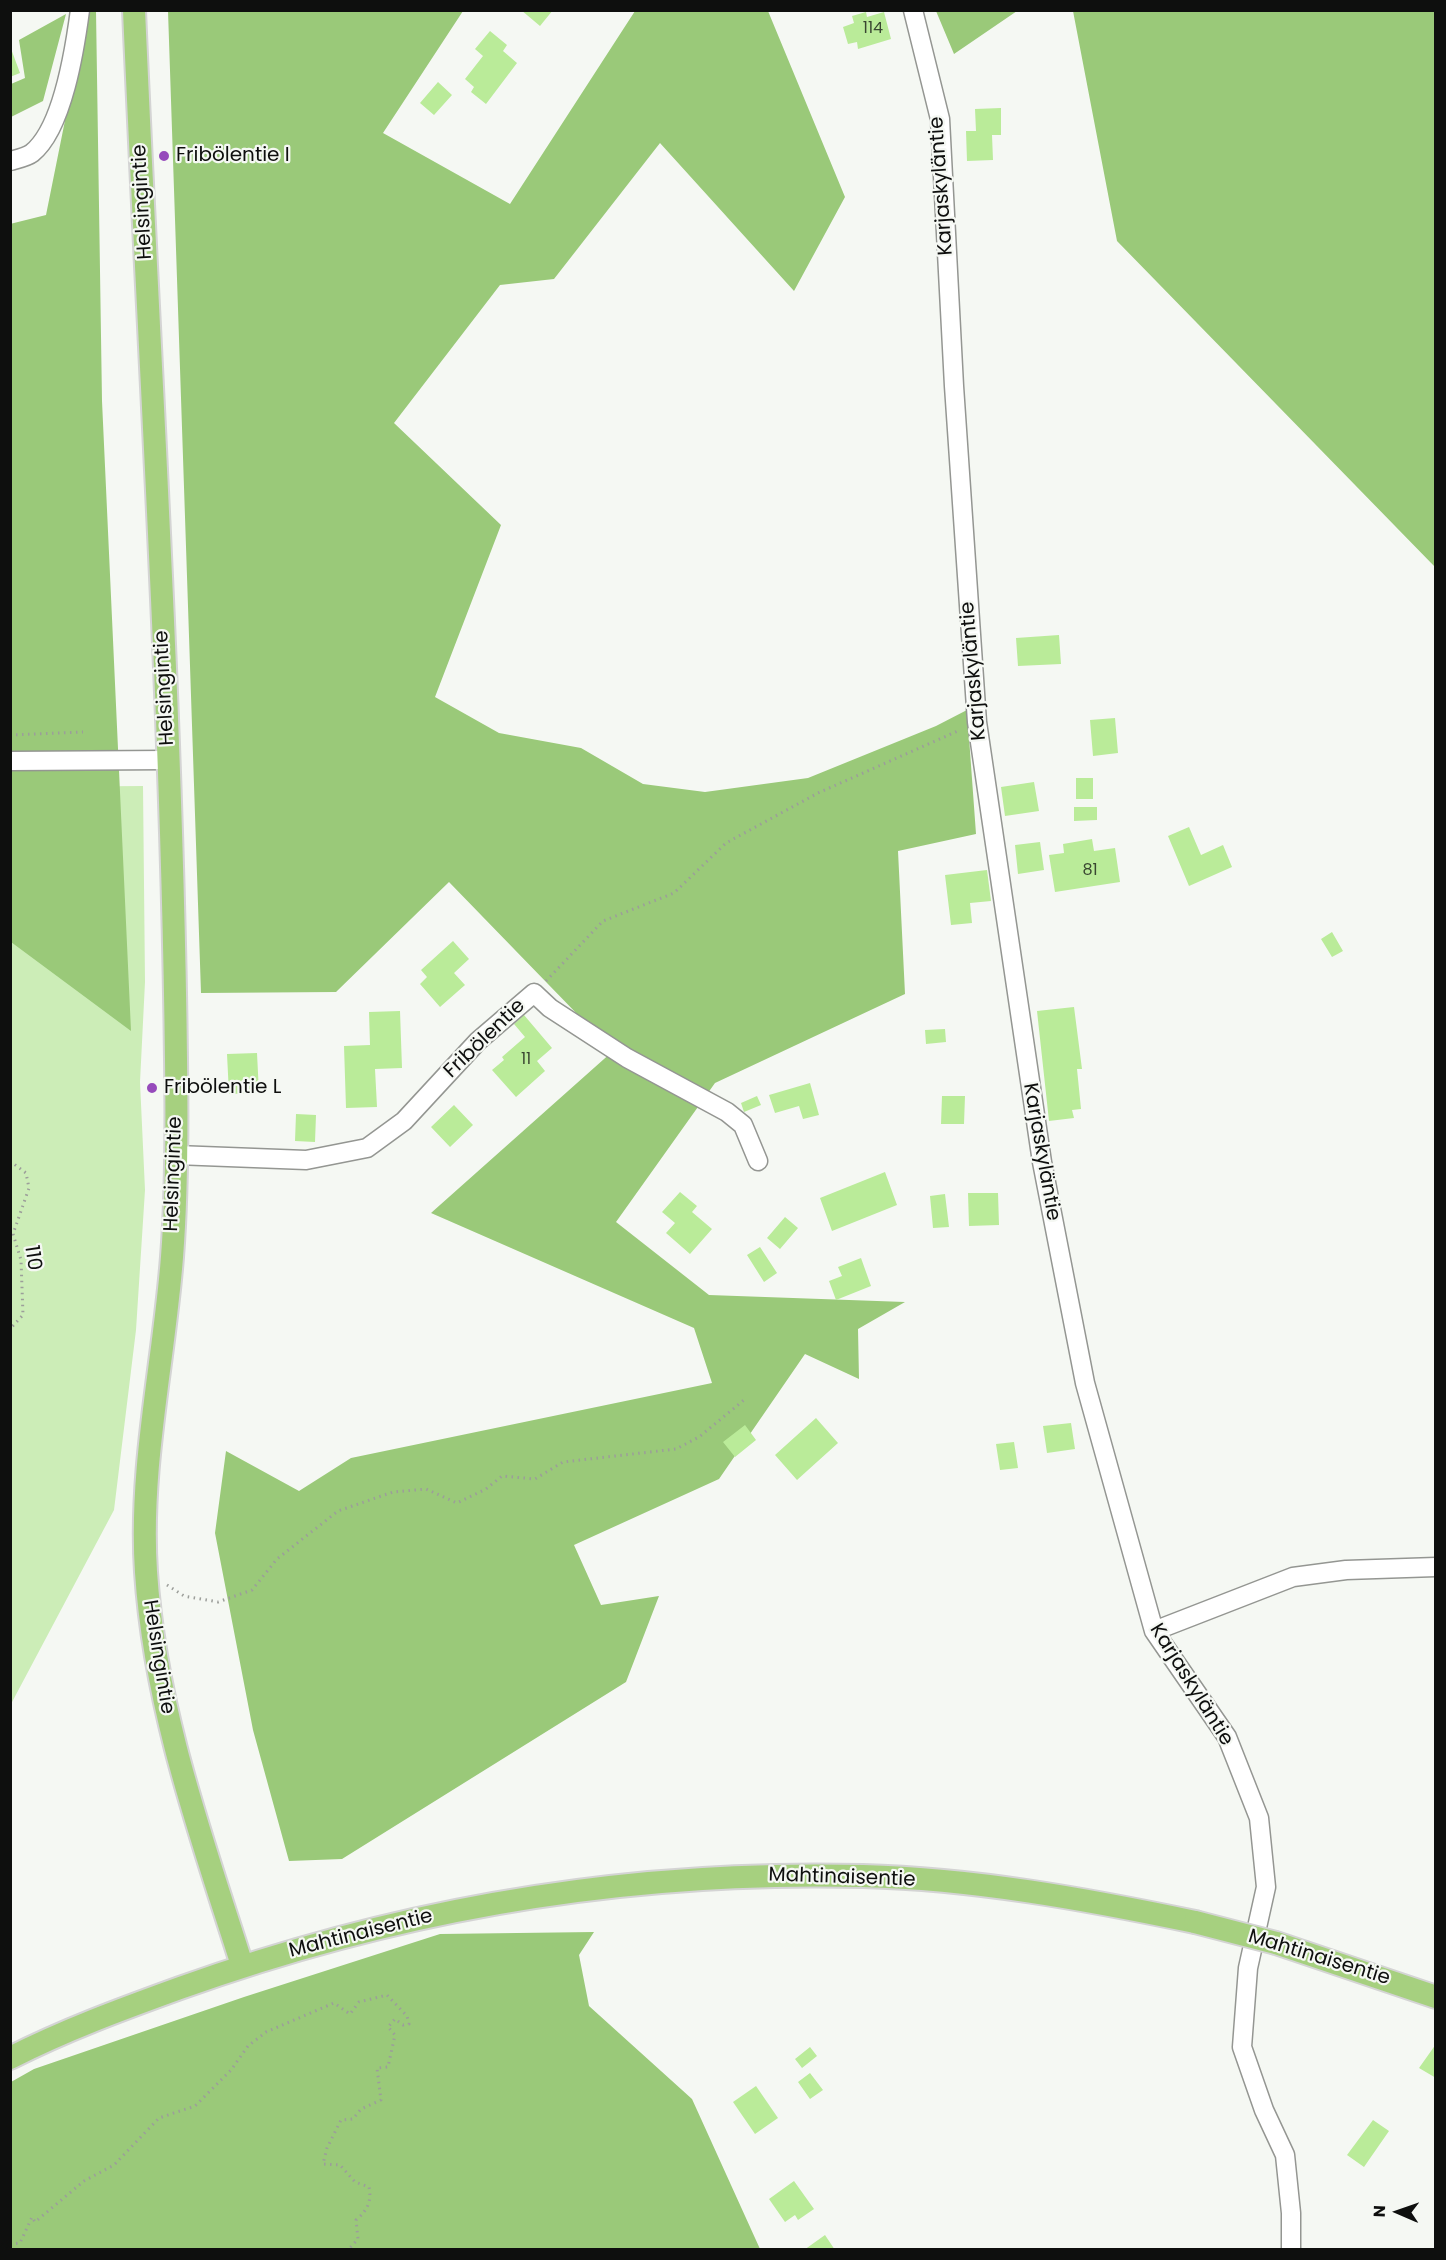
<!DOCTYPE html>
<meta charset="utf-8">
<style>
body{margin:0}
#map{position:relative;width:1446px;height:2260px;overflow:hidden;background:#f5f8f3;font-family:Poppins,sans-serif}
canvas{display:block}
.frame{position:absolute;inset:0;border:12px solid #0e0f0e;pointer-events:none}
.north{position:absolute;left:1368px;top:2182px;width:60px;height:60px;-webkit-text-stroke:4px #f5f8f3;paint-order:stroke;rotate:272deg;font-size:16px;font-weight:700;line-height:24px;text-align:center;color:#0e0f0e}
.north::after{content:'';display:block;margin:auto;width:21px;height:27px;background:#0e0f0e;clip-path:polygon(50% 0,100% 100%,50% 72%,0 100%)}
</style>
<div id="map">
<canvas width="1446" height="2260"></canvas>
<div class="frame"></div>
<div class="north">N</div>
</div>
<script>
const ctx = document.querySelector('canvas').getContext('2d');
ctx.lineJoin = 'round';
function fillPath(path, color) {
  ctx.fillStyle = color;
  ctx.fill(path, 'evenodd');
}
function stroke(path, color, width, dash) {
  ctx.strokeStyle = color;
  ctx.lineWidth = width;
  ctx.lineCap = dash ? 'butt' : 'round';
  ctx.setLineDash(dash || []);
  ctx.stroke(path);
}
function drawText(font, color, halo, rows, align = 'center') {
  ctx.font = font + ' Poppins,sans-serif';
  ctx.lineWidth = 4.5;
  ctx.setLineDash([]);
  ctx.textBaseline = 'middle';
  ctx.strokeStyle = halo;
  ctx.fillStyle = color;
  for (const [text, x, y, turn = 0] of rows) {
    ctx.save();
    ctx.translate(x, y);
    ctx.rotate((+turn || 0) * Math.PI / 180);
    ctx.textAlign = isNaN(turn) ? turn : align;
    if (halo) ctx.strokeText(text, 0, 0);
    ctx.fillText(text, 0, 0);
    ctx.restore();
  }
}
fillPath(new Path2D(`
 M143 786 145 982 140 1082 145 1190 136 1330 114 1510 11 1704V787Z`), '#ccedb7');
fillPath(new Path2D(`
 M87 11H96L102 401 131 1031 11 942 10 224 46 215Z
 M168 11H463L383 133 510 204 635 11H768L845 197 794 291 660 143 554 279 500 285 394 423 501 525 435 697 499 733 581 748 643 784 705 792 808 778 936 726 967 710 976 834 898 851 905 994 715 1083 616 1222 709 1295 905 1302 858 1329 859 1379 805 1354 719 1479 574 1545 601 1605 659 1596 626 1682 342 1859 289 1861 253 1730 215 1533 226 1451 299 1491 351 1458 712 1383 694 1328 431 1213 613 1051 449 882 336 992 201 993Z
 M936 11H1017L954 54Z
 M1073 11H1435V567L1117 241Z
 M66 14 43 101 11 117V84L25 78 19 40Z
 M594 1932 579 1955 589 2006 692 2099 760 2249H11V2082L34 2069 244 1997 440 1934Z`), '#9ac979');
fillPath(new Path2D(`
 M521 10H553L540 26Z
 M866 12 867 17 884 12 891 39 858 49 857 42 848 44 843 27 854 23 852 16Z
 M490 31 507 45 503 51 517 63 486 104 471 92 474 87 465 79 483 56 475 49Z
 M10 46 20 73 10 77Z
 M438 82 452 95 434 115 420 103Z
 M1001 108V135H992L993 160 967 161 966 131H976L975 109Z
 M1059 635 1061 664 1018 666 1016 638Z
 M1115 718 1118 753 1093 756 1090 720Z
 M1076 778H1093V799H1076Z
 M1034 782 1039 811 1005 816 1001 787Z
 M1074 807H1097V820L1074 821Z
 M1189 827 1201 855 1223 845 1232 867 1189 886 1168 836Z
 M1092 839 1094 851 1115 848 1120 882 1055 892 1049 855 1064 853 1063 844Z
 M1040 842 1044 870 1018 874 1015 845Z
 M987 870 991 901 970 903 972 923 951 925 945 875Z
 M1332 932 1343 951 1332 957 1321 939Z
 M453 941 469 959 454 973 465 985 440 1007 420 984 427 977 421 970Z
 M1074 1007 1082 1069H1077L1081 1109 1072 1110 1074 1118 1049 1121 1037 1011Z
 M400 1011 402 1068 375 1069 377 1107 346 1108 344 1046 370 1045 369 1012Z
 M524 1015 552 1048 537 1061 545 1071 516 1097 492 1070 504 1060 502 1057 525 1037 514 1024Z
 M945 1029 946 1042 926 1044 925 1030Z
 M257 1053 259 1093 229 1094 227 1054Z
 M810 1083 819 1115 803 1119 799 1106 775 1113 769 1095Z
 M757 1096 761 1105 744 1112 741 1103Z
 M942 1096H965L964 1124H941Z
 M454 1105 473 1125 450 1147 431 1127Z
 M296 1114 316 1115 315 1142 295 1141Z
 M885 1172 897 1205 832 1231 820 1198Z
 M680 1192 697 1206 692 1212 712 1229 690 1254 666 1233 675 1223 662 1212Z
 M968 1193H998L999 1225 969 1226Z
 M945 1194 949 1227 933 1228 930 1196Z
 M785 1217 798 1228 780 1249 767 1238Z
 M760 1247 777 1273 764 1282 747 1255Z
 M861 1258 871 1286 836 1300 829 1281 842 1276 838 1267Z
 M816 1418 838 1443 797 1480 775 1455Z
 M1071 1423 1075 1449 1047 1453 1043 1426Z
 M745 1425 756 1440 735 1457 723 1442Z
 M1014 1442 1018 1468 1000 1470 996 1444Z
 M1436 2044V2078L1419 2068Z
 M810 2047 817 2056 802 2068 795 2059Z
 M810 2073 823 2090 810 2099 798 2082Z
 M756 2086 778 2118 755 2134 733 2102Z
 M1373 2120 1389 2131 1364 2167 1347 2155Z
 M794 2181 814 2209 798 2220 795 2215 785 2222 769 2199Z
 M825 2235 835 2250H804Z`), '#baeb99');
const minor = new Path2D(`
 M913 10 940 119 954 386 977 722 1042 1162 1085 1383 1154 1631 1227 1737 1259 1818 1266 1887 1248 1968 1242 2047 1264 2110 1285 2155 1291 2213V2250
 M10 161C17 159 27 157 32 153 63 128 75 48 80 10
 M10 761 168 760
 M176 1155 306 1160 367 1148 404 1121 478 1041 534 993 550 1008 627 1058 727 1112 743 1125 758 1161
 M1154 1631 1293 1577 1346 1570 1436 1567`);
const major = new Path2D(`
 M134 10C149 360 172 709 176 1059 177 1125 177 1192 172 1257 164 1362 139 1466 146 1572 155 1709 201 1836 242 1965
 M1276 1943 1436 1997
 M10 2058C65 2030 122 2009 180 1988 399 1909 630 1870 863 1876 975 1879 1085 1899 1195 1922`);
stroke(minor, '#949692', 21);
stroke(major, '#d4d4d4', 26);
stroke(new Path2D(`
 M10 735 83 732
 M546 981 603 921 674 893 726 843 818 793 960 730
 M10 1161 26 1173 29 1188 13 1234 21 1260 23 1315 10 1329
 M167 1585 184 1596 218 1602 252 1590 277 1559 338 1511 393 1492 426 1489 457 1503 486 1489 502 1476 535 1479 563 1462 676 1449 699 1437 744 1400
 M10 2244 20 2243 32 2217 35 2222 84 2181 114 2165 159 2118 195 2106 231 2070 248 2046 266 2032 334 2003 350 2014 359 2002 387 1995 407 2016 409 2024 403 2025 395 2019 388 2027 395 2035 388 2067 377 2068 381 2100 361 2109 353 2119 341 2120 327 2148 323 2164 340 2165 355 2182 369 2187C372 2201 367 2211 356 2220L358 2239 348 2250`), '#9c9e9a', 3, [1.5, 4.5]);
stroke(minor, '#fff', 18);
stroke(major, '#a6d07f', 22);
const majorBridge = new Path2D(`
 M1195 1922 1276 1943`);
stroke(majorBridge, '#d4d4d4', 26, []);
stroke(majorBridge, '#a6d07f', 22);
for (const [x, y, r, color] of [
 [164,156,6,"#964abb"],
 [152,1088,6,"#964abb"]
]) {
  const dot = new Path2D();
  dot.arc(x, y, r, 0, 2 * Math.PI);
  ctx.fillStyle = color;
  ctx.fill(dot);
  stroke(dot, '#f5f8f3', 2);
}
drawText('16px', '#394631', null, [
 ["114",873,29],
 ["81",1090,871],
 ["11",526,1060]
]);
drawText('20px', '#0e0f0e', '#f5f8f3', [
 ["Fribölentie I",176,156],
 ["Fribölentie L",164,1088]
], 'left');
drawText('20px', '#0e0f0e', '#f5f8f3', [
 ["Karjaskyläntie",942,186,-94],
 ["Helsingintie",143,202,-93],
 ["Karjaskyläntie",974,671,-95],
 ["Helsingintie",165,688,-93],
 ["Fribölentie",485,1039,-44],
 ["Karjaskyläntie",1041,1152,80],
 ["Helsingintie",174,1174,-88],
 ["110",32,1258,82],
 ["Helsingintie",158,1657,81],
 ["Karjaskyläntie",1191,1685,58],
 ["Mahtinaisentie",842,1878,2],
 ["Mahtinaisentie",361,1934,-14],
 ["Mahtinaisentie",1319,1958,17]
]);
</script>
